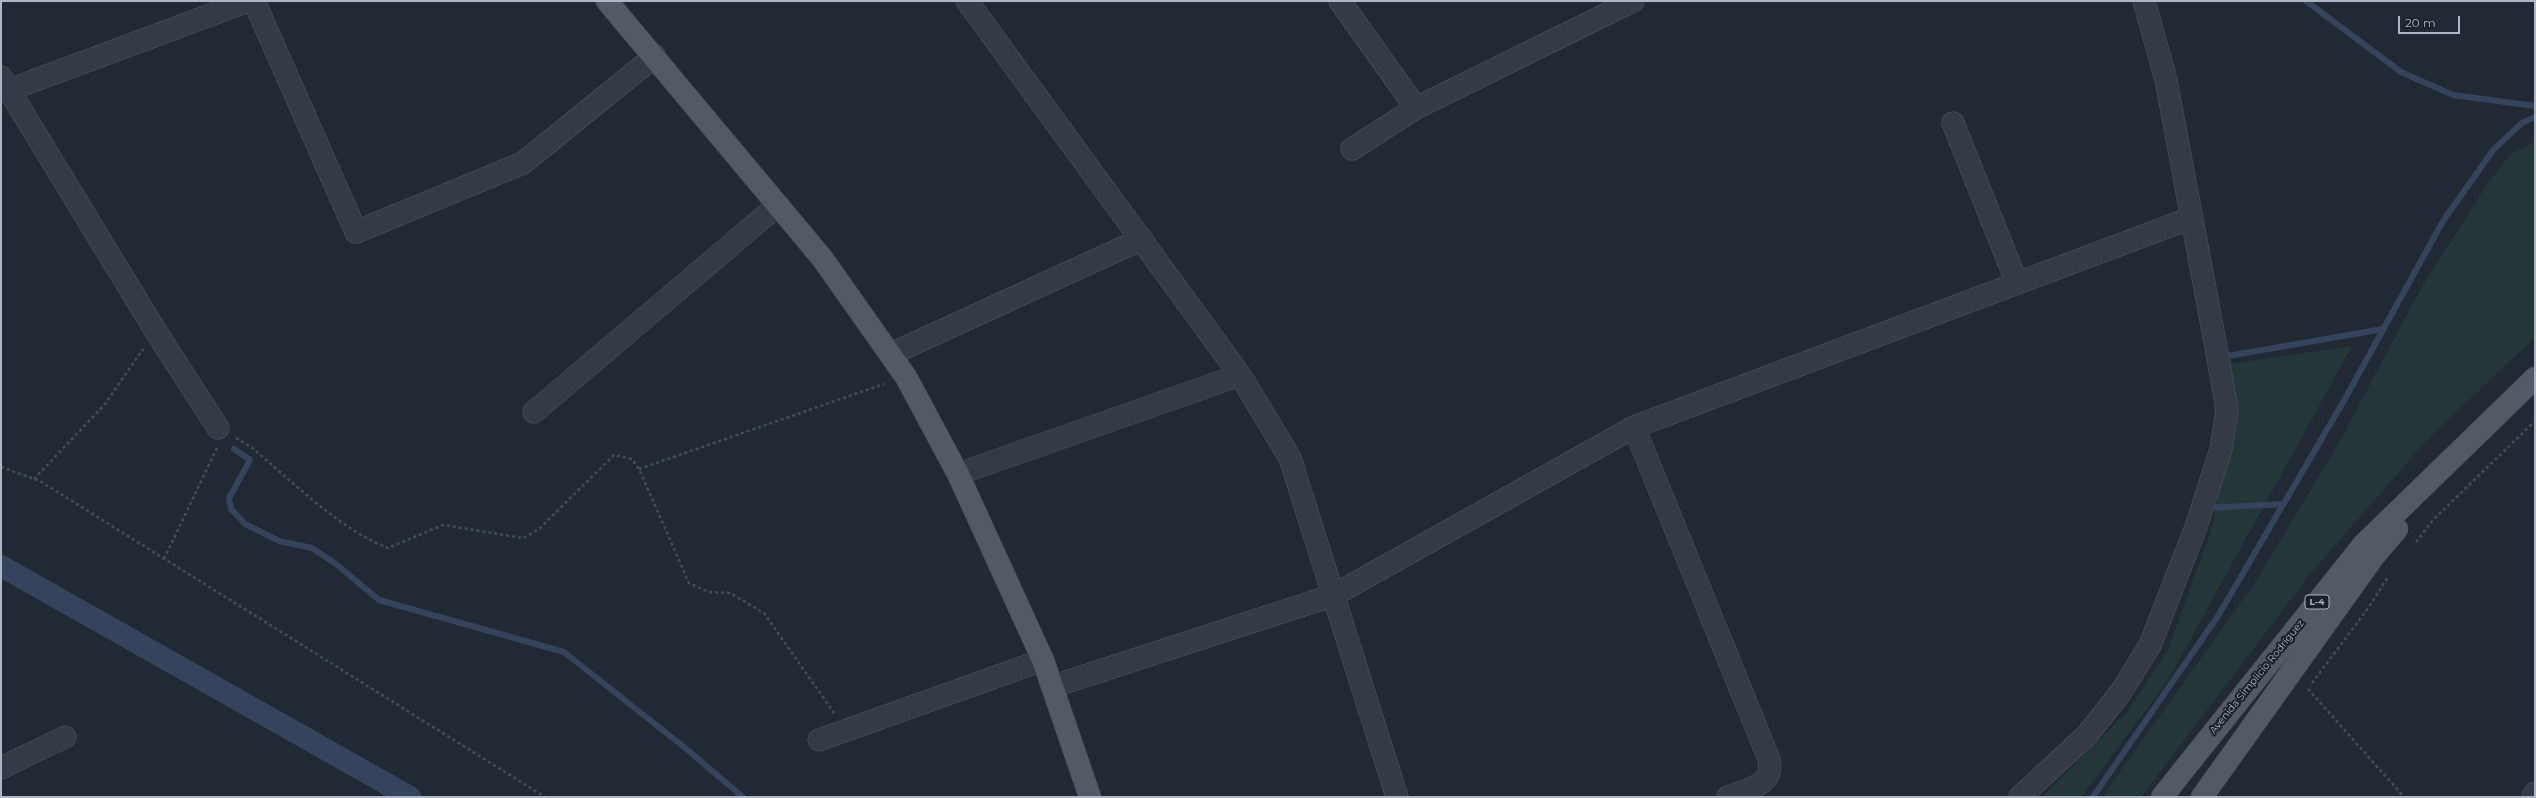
<!DOCTYPE html>
<meta charset="utf-8">
<style>
body{margin:0}
#map{position:relative;width:2536px;height:798px;overflow:hidden;background:#212935;font-family:Montserrat,sans-serif}
canvas{display:block}
.frame{position:absolute;inset:0;border:2px solid #aeb6c3;pointer-events:none}
.scale{position:absolute;left:2398px;top:16px;width:62px;height:18px;box-sizing:border-box;border:2px solid #aeb6c3;border-top:0;padding-left:5px;font-size:12px;line-height:14px;white-space:nowrap;color:#aeb6c3;-webkit-text-stroke:3px #1a202a;paint-order:stroke}
</style>
<div id="map">
<canvas width="2536" height="798"></canvas>
<div class="frame"></div>
<div class="scale">20 m</div>
</div>
<script>
const ctx = document.querySelector('canvas').getContext('2d');
ctx.lineJoin = 'round';
function fillPath(path, color) {
  ctx.fillStyle = color;
  ctx.fill(path, 'evenodd');
}
function stroke(path, color, width, dash) {
  ctx.strokeStyle = color;
  ctx.lineWidth = width;
  ctx.lineCap = dash ? 'butt' : 'round';
  ctx.setLineDash(dash || []);
  ctx.stroke(path);
}
function drawText(font, color, halo, rows, align = 'center') {
  ctx.font = font + ' Montserrat,sans-serif';
  ctx.lineWidth = 4;
  ctx.setLineDash([]);
  ctx.textBaseline = 'middle';
  ctx.strokeStyle = halo;
  ctx.fillStyle = color;
  for (const [text, x, y, turn = 0] of rows) {
    ctx.save();
    ctx.translate(x, y);
    ctx.rotate((+turn || 0) * Math.PI / 180);
    ctx.textAlign = isNaN(turn) ? turn : align;
    if (halo) ctx.strokeText(text, 0, 0);
    ctx.fillText(text, 0, 0);
    ctx.restore();
  }
}
fillPath(new Path2D(`
 M2535 141V337L2424 443 2308 577 2141 797H2102L2257 580 2342 437 2420 290 2488 183 2511 154Z
 M2352 346 2167 682 2081 797H2042L2128 711 2167 652 2210 534 2234 422 2229 364Z`), '#243637');
stroke(new Path2D(`
 M2306 1 2401 72 2453 95 2535 106
 M2222 357 2383 329
 M234 449 250 460 229 498 231 509 245 524 279 541 312 548 336 564 379 600 564 652 684 747 743 797
 M2206 508 2283 504
 M2093 797 2218 616 2346 397 2443 221 2494 149 2522 123 2535 117`), '#35445c', 6);
stroke(new Path2D(`
 M1 566 410 797`), '#35445c', 22);
const minor = new Path2D(`
 M254 1 356 232 523 163 655 56
 M967 1 1240 375 1290 458 1397 797
 M1340 1 1416 108
 M1 77 155 330 218 428
 M9 90 248 1
 M1953 123 2017 283
 M1352 149 1416 108 1633 1
 M891 354 1142 239
 M534 412 778 205
 M1634 427 1769 759C1775 785 1748 789 1728 797
 M958 474 1240 375
 M1054 686 1334 595 1634 427 2191 218
 M819 740 1043 660
 M1 768 65 737
 M2020 797 2087 735 2121 692 2150 645 2196 527 2221 449 2227 410 2218 358 2166 80 2144 1
 M2533 797 2535 793`);
const major = new Path2D(`
 M607 1 822 258 906 377 958 474 1043 660 1090 797
 M2162 797 2363 545 2535 378
 M2202 797 2374 556 2397 529`);
stroke(minor, '#525964', 23);
stroke(major, '#3e4450', 23);
stroke(new Path2D(`
 M236 438 251 447C291 480 340 530 388 548L443 525 523 538 539 529 614 455 632 459 639 469 689 583 709 592 730 593 764 613 834 713
 M1 467 40 481 545 797
 M639 469 884 384
 M34 479 105 404 143 349
 M2416 542 2433 520 2535 421
 M164 559 217 448
 M2312 683 2369 607 2388 577
 M2308 689 2404 797`), '#405154', 2.5, [3, 3]);
stroke(minor, '#343b46', 22);
stroke(major, '#525a66', 22);
for (const [x, y, w] of [
 [2317,602,24]
]) {
  const box = new Path2D();
  box.roundRect(x - w / 2, y - 7, w, 14, 3);
  ctx.fillStyle = '#1a202a';
  ctx.fill(box);
  stroke(box, '#aeb6c3', 1);
}
drawText('bold 9px', '#aeb6c3', null, [
 ["L-4",2317,602]
]);
drawText('10px', '#aeb6c3', '#1a202a', [
 ["Avenida Simplicio Rodríguez",2257,677,-51]
]);
</script>
